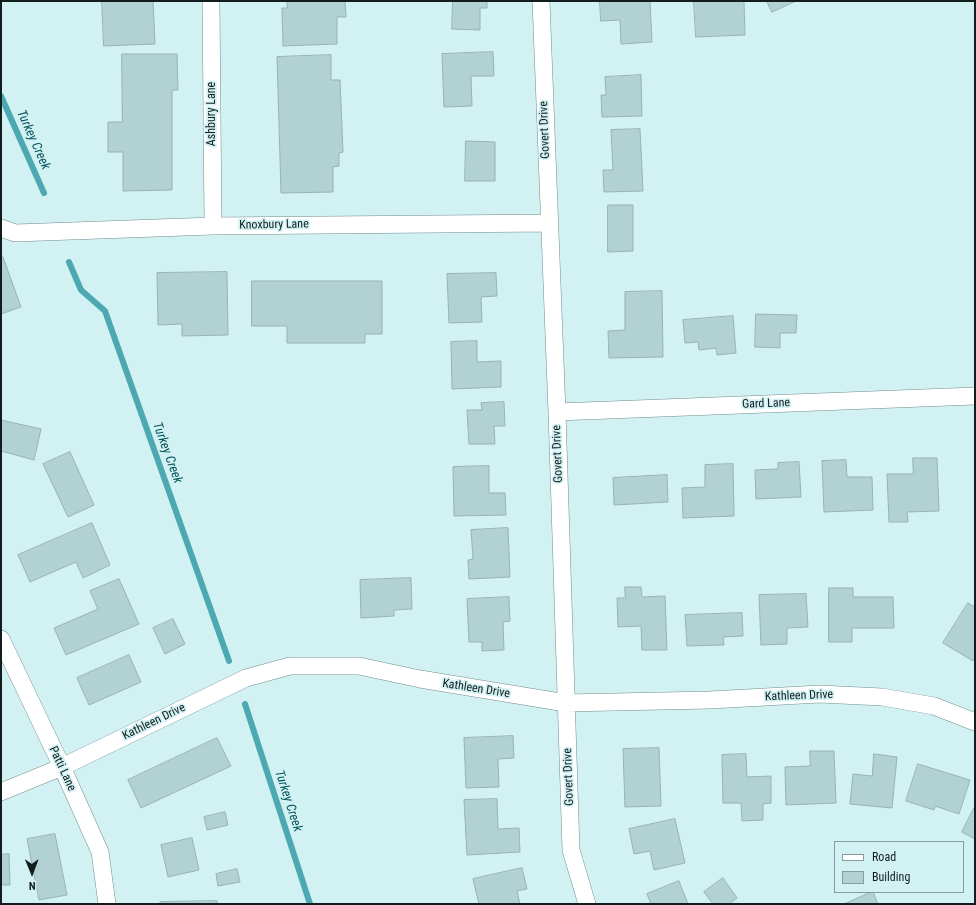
<!DOCTYPE html>
<style>
body{margin:0}
#map{position:relative;width:976px;height:905px;overflow:hidden;background:#d2f1f3;font-family:"Roboto Condensed",sans-serif}
canvas{display:block}
.frame{position:absolute;inset:0;border:2px solid #121d1e;pointer-events:none}
.legend{position:absolute;left:834px;top:841px;width:130px;height:52px;box-sizing:border-box;background:#d2f1f3;border:1px solid #859c9e;margin:0;padding:5px 7px;list-style:none;font-size:12px;color:#121d1e}
.legend li{display:flex;align-items:center;gap:8px;height:20px}
.legend b{width:20px;border:1px solid #859c9e}
.north{position:absolute;left:12px;top:853px;width:40px;height:40px;-webkit-text-stroke:3px #d2f1f3;paint-order:stroke;rotate:179deg;font-size:11px;font-weight:700;line-height:16px;text-align:center;color:#121d1e}
.north::after{content:'';display:block;margin:auto;width:14px;height:18px;background:#121d1e;clip-path:polygon(50% 0,100% 100%,50% 72%,0 100%)}
</style>
<div id="map">
<canvas width="976" height="905"></canvas>
<div class="frame"></div>
<ul class="legend">
<li><b style="height:5px;background:#fff"></b>Road</li>
<li><b style="height:11px;background:#b2d1d3"></b>Building</li>
</ul>
<div class="north">N</div>
</div>
<script>
const ctx = document.querySelector('canvas').getContext('2d');
ctx.lineJoin = 'round';
function stroke(path, color, width, dash) {
  ctx.strokeStyle = color;
  ctx.lineWidth = width;
  ctx.lineCap = dash ? 'butt' : 'round';
  ctx.setLineDash(dash || []);
  ctx.stroke(path);
}
function fillPath(path, color) {
  ctx.fillStyle = color;
  ctx.fill(path, 'evenodd');
}
function drawText(font, color, halo, rows, align = 'center') {
  ctx.font = font + ' "Roboto Condensed",sans-serif';
  ctx.lineWidth = 3.5;
  ctx.setLineDash([]);
  ctx.textBaseline = 'middle';
  ctx.strokeStyle = halo;
  ctx.fillStyle = color;
  for (const [text, x, y, turn = 0] of rows) {
    ctx.save();
    ctx.translate(x, y);
    ctx.rotate((+turn || 0) * Math.PI / 180);
    ctx.textAlign = isNaN(turn) ? turn : align;
    if (halo) ctx.strokeText(text, 0, 0);
    ctx.fillText(text, 0, 0);
    ctx.restore();
  }
}
stroke(new Path2D(`
 M1 96 44 193
 M69 262 81 290 105 311 229 661
 M245 704 310 904`), '#4ca8b1', 6);
const building = new Path2D(`
 M102 1H153L155 44 104 46Z
 M287 1H345L346 17H337V44L283 46 282 8H287Z
 M453 1H487V8H480V30L452 29Z
 M600 1H650L652 42 621 44 620 20 601 21Z
 M694 1H744L745 35 696 37Z
 M767 1H796L772 12Z
 M493 52 494 76H471L472 106 444 107 442 54Z
 M122 54H177L178 90H172V190L123 191V152H108V122H122Z
 M331 55V80H340L343 152 339 153V166L333 167V192L281 193 277 57Z
 M641 75 642 116 602 117 601 95H606L605 77Z
 M640 129 643 191 604 192 603 170H613L611 130Z
 M466 141 495 142V181H465Z
 M608 205H633V251L608 252Z
 M1 257H3L21 307 1 314Z
 M227 272 228 335 182 336V324L158 325 157 273Z
 M496 273 497 296 481 297 482 322 449 323 447 274Z
 M252 281H382V334H365V343H287V326H252Z
 M662 291 663 357 609 358 608 331 625 330V292Z
 M756 314 797 315 796 333H780V348L755 347Z
 M733 316 736 353 717 355 716 348 699 350 698 342 685 343 683 320Z
 M477 341V362L501 361V387L452 389 451 342Z
 M504 402 505 426H494L495 444H469L467 410H482L481 403Z
 M1 420 41 429 34 460 1 451Z
 M70 452 94 505 68 517 43 464Z
 M913 458H937L939 511 907 512 908 522H889L887 474H913Z
 M846 460 847 477H872L873 510 824 512 822 461Z
 M799 462 801 497 756 499 755 470 778 469V463Z
 M733 464 734 516 683 518 682 488 705 487V465Z
 M489 466V493H505L506 515 454 516 453 467Z
 M667 475 668 502 614 505 613 478Z
 M92 523 110 565 83 578 76 562 30 582 18 555Z
 M508 528 510 577 469 579 468 560 473 559 471 530Z
 M411 578 412 609 394 610V616L361 618 360 580Z
 M119 579 139 624 66 655 54 628 98 609 90 591Z
 M625 587H641L642 597 665 596 667 650H642L641 626 618 627 617 598H625Z
 M829 588H853V597H893L894 628H852V642H829Z
 M806 594 808 627 787 628V644L761 645 759 595Z
 M509 597 510 621 503 622 504 650 482 651V642H469L467 599Z
 M968 603 975 607V657L973 661 943 643Z
 M742 613 743 636 723 637 724 645 687 646 685 615Z
 M173 619 185 644 165 654 153 628Z
 M129 655 141 682 89 705 77 678Z
 M513 736 514 758 498 759 499 787 466 788 464 738Z
 M217 738 231 766 141 808 128 780Z
 M659 748 661 806 625 807 623 749Z
 M810 751H834L836 803 786 805 785 767 810 766Z
 M746 754 747 777 771 776V803L763 804V820L742 821 741 803H723L722 755Z
 M874 754 897 757 892 808 850 804 853 774 872 776Z
 M918 764 970 780 959 814 935 806 934 810 906 801Z
 M497 799 498 829 519 828 520 852 467 855 464 800Z
 M975 806V839L962 832Z
 M225 812 228 825 207 830 204 817Z
 M675 819 685 863 654 870 650 851 634 854 629 829Z
 M55 834 67 895 39 900 27 839Z
 M192 838 199 870 168 877 161 845Z
 M9 854 10 885H1V855Z
 M522 868 527 889 517 891 520 904H479L473 879Z
 M237 869 240 882 218 886 216 874Z
 M723 878 737 898 729 904H713L704 892Z
 M679 881 688 904H651L647 894Z
 M873 892 878 904H844L871 892Z
 M217 901V904H160V902Z`);
fillPath(building, '#b2d1d3');
stroke(building, '#96b3b6', 1);
const street = new Path2D(`
 M211 1 213 226
 M541 1 557 412 571 850 587 904
 M1 228 15 233 213 226 549 223
 M557 412 975 396
 M1 639 62 767 100 852 107 904
 M1 792 62 767 246 678 290 666H359L420 679 566 703 710 700 820 694 882 697 934 706 975 722`);
stroke(street, '#708d8f', 18);
stroke(street, '#fff', 17);
drawText('12px', '#121d1e', '#d2f1f3', [
 ["Ashbury Lane",212,114,-90],
 ["Govert Drive",545,130,-92],
 ["Knoxbury Lane",274,225,-1],
 ["Gard Lane",766,404,-2],
 ["Govert Drive",558,454,-92],
 ["Kathleen Drive",476,689,9],
 ["Kathleen Drive",799,696,-2],
 ["Kathleen Drive",154,722,-26],
 ["Patti Lane",62,769,65],
 ["Govert Drive",569,777,-92]
]);
drawText('italic 13px', '#00555b', '#d2f1f3', [
 ["Turkey Creek",33,140,66],
 ["Turkey Creek",167,453,70],
 ["Turkey Creek",288,801,72]
]);
</script>
